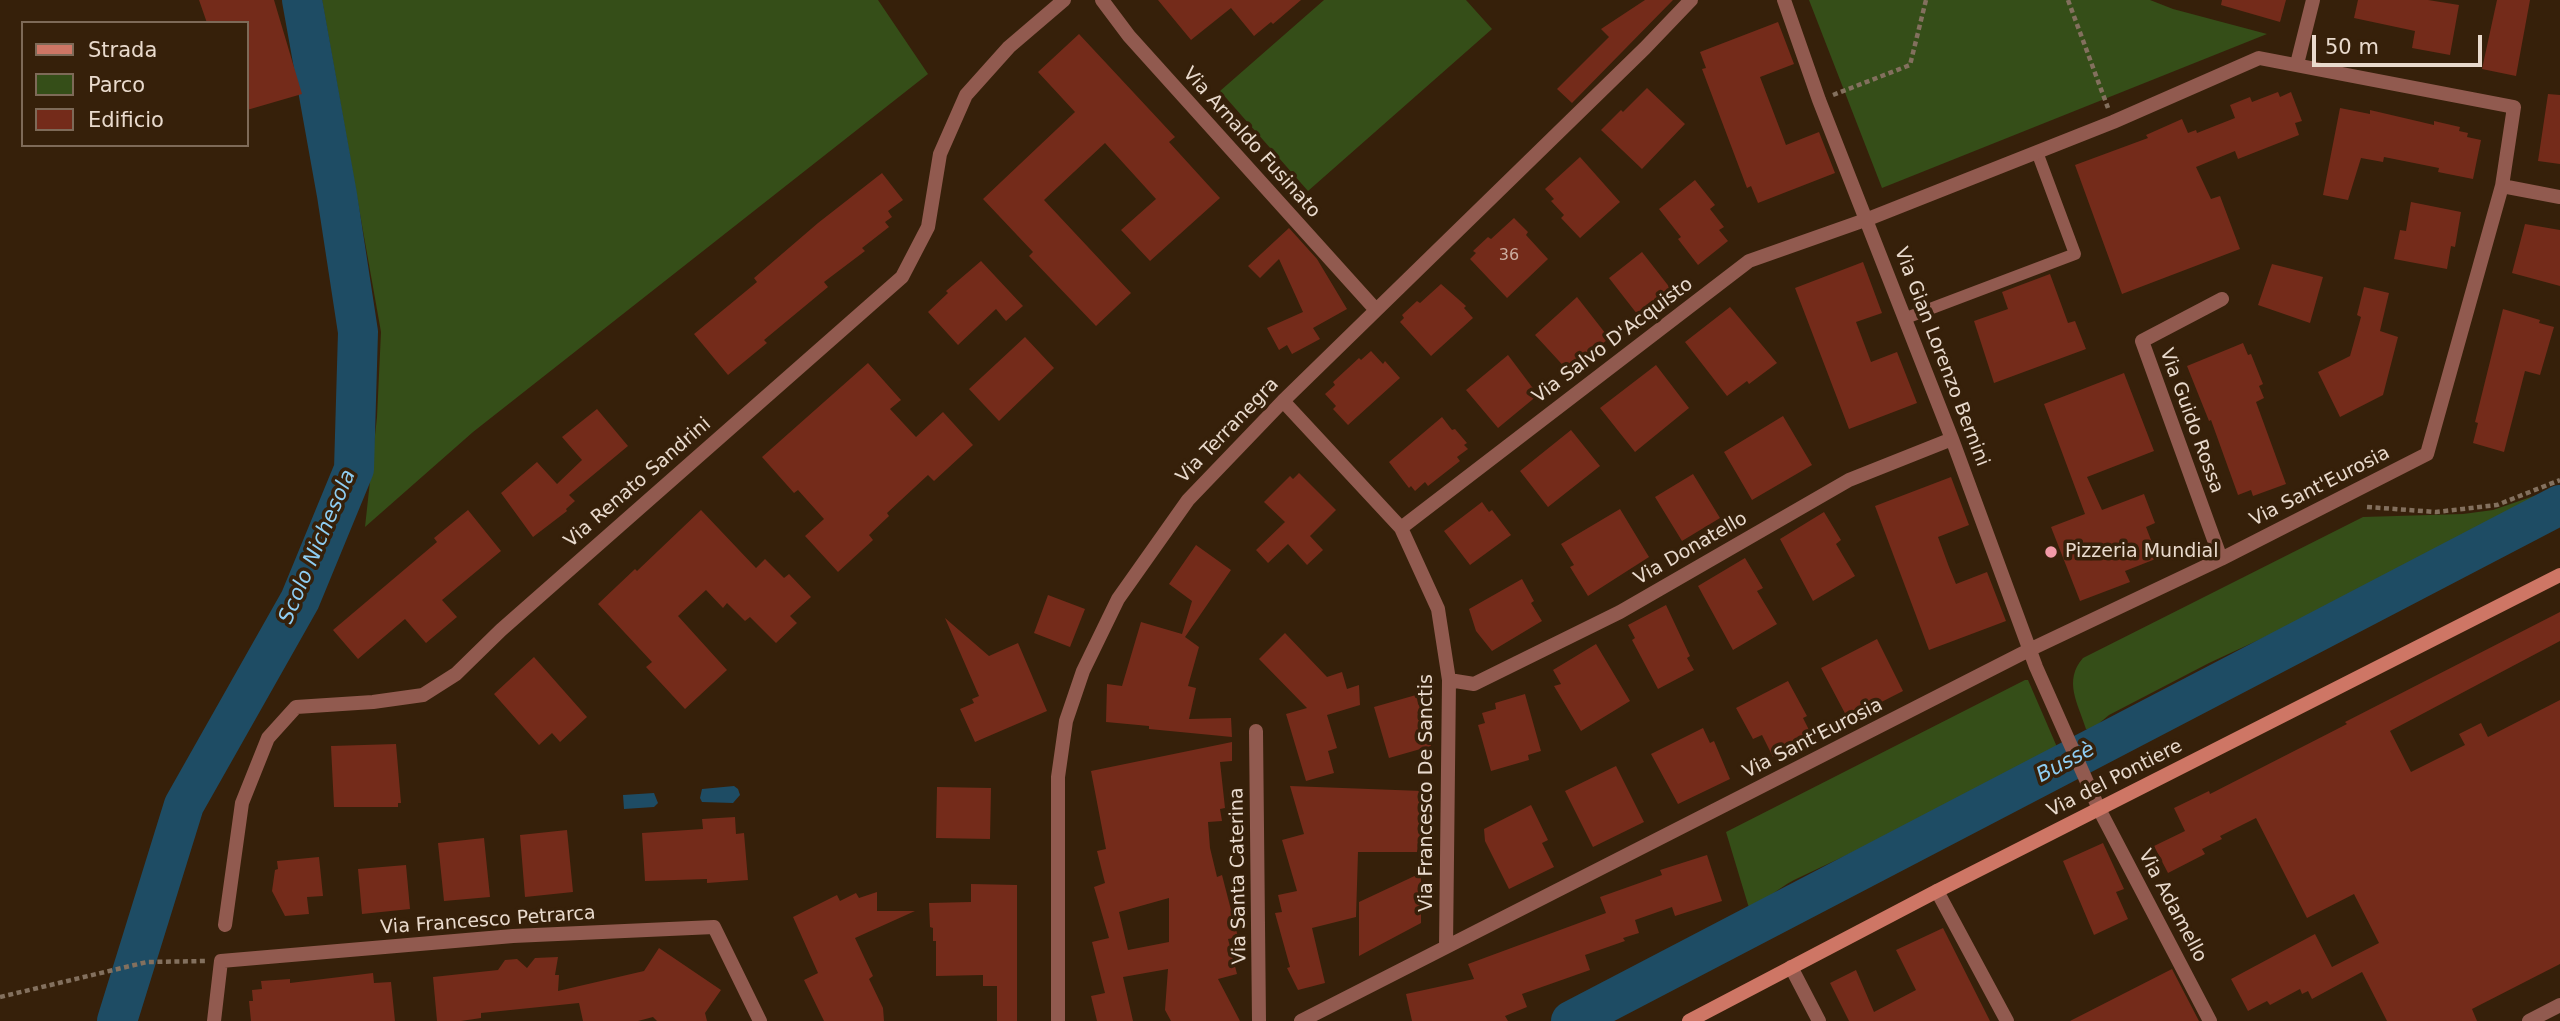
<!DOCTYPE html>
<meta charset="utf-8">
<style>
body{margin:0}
#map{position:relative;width:2560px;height:1021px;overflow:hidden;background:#36200a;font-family:"DejaVu Sans",sans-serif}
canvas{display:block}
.legend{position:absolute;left:21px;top:21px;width:228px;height:126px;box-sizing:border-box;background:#36200a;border:2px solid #7e6a58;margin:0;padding:9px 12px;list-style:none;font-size:21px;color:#e9dacd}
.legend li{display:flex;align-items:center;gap:14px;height:35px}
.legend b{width:35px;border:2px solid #7e6a58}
.scale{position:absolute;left:2312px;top:35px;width:170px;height:32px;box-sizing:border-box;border:4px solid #e9dacd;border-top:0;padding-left:9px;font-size:21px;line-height:24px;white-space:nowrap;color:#e9dacd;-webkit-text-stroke:5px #36200a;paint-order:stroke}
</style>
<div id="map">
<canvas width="2560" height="1021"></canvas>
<ul class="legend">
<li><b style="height:9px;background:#ce7665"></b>Strada</li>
<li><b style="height:19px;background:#354e18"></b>Parco</li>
<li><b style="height:19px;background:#742b1a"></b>Edificio</li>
</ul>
<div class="scale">50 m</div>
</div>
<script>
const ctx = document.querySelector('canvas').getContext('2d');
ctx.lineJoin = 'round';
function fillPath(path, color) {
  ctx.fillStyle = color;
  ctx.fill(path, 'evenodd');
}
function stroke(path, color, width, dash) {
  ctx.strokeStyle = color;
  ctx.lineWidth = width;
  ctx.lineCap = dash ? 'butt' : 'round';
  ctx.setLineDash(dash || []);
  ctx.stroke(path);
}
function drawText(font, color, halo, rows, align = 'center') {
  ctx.font = font + ' "DejaVu Sans",sans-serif';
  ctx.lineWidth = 7;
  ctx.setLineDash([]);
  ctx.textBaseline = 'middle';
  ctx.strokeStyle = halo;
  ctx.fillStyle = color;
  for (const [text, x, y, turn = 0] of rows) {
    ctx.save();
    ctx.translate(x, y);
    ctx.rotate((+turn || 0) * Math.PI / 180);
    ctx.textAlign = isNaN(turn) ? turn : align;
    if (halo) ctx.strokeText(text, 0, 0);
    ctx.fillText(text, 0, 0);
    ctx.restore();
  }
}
fillPath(new Path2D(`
 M322 0H878L928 74 473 432 365 527 377 417 381 332Z
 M1324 0H1466L1492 29 1308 191 1220 91Z
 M1809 0H2150L2173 9 2267 34 1882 188Z
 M2560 487V493L2321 611 2209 663 2109 715 2091 730 2086 729C2078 703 2063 681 2083 658L2363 517 2463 514 2493 510Z
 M2025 680H2028L2057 747 2054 752C2003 773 1955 801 1906 826 1869 845 1831 862 1794 880 1778 888 1765 902 1749 908L1726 832Z`), '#354e18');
fillPath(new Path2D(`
 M734 786 738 789 740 795 733 803 702 802 700 798 702 789Z
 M654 793 658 803 654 807 624 809 623 795Z`), '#1e4c64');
stroke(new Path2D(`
 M117 1021 184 805 300 600 354 469 358 332 337 195 302 0
 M1571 1021 2560 505`), '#1e4c64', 40);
fillPath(new Path2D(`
 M199 0H274L302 94 247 110V23H207Z
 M1158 0H1301L1273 24 1271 22 1254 36 1231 8 1191 40Z
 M1645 0H1673L1572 103 1557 89 1609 37 1601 29Z
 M2222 0H2286L2280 22 2221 5Z
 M2358 0H2428L2459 5 2450 55 2412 48 2415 31 2354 18Z
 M2497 0H2530L2516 76 2482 69Z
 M1778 22 1794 64 1760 77 1786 145 1819 132 1835 173 1758 203 1751 186 1747 188 1702 69 1706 68 1700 52Z
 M1079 34 1175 137 1169 142 1220 198 1150 261 1121 230 1156 199 1105 143 1044 200 1131 293 1096 326 1029 256 1033 252 983 199 1075 112 1038 72Z
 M1647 88 1685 124 1642 169 1601 130 1621 110 1623 112Z
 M2278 92 2280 97 2291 92 2302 121 2295 123 2299 135 2238 159 2235 151 2196 167 2211 199 2220 196 2240 249 2122 294 2075 165 2148 138 2146 135 2182 119 2188 133 2196 130 2197 133 2235 118 2230 105 2250 97 2252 102Z
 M2548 94 2560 95V164L2538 161Z
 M2340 108 2370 114V110L2434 125V121L2460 127 2459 131 2468 133 2467 137 2481 140 2473 179 2438 172 2439 168 2384 157 2383 162 2361 158 2348 200 2323 195Z
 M1580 157 1620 202 1580 238 1561 218 1564 215 1551 201 1554 199 1545 189Z
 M882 173 903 200 888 211 892 217 885 222 889 227 862 248 865 251 824 282 828 287 764 340 767 343 728 375 694 334 757 282 754 278 818 223Z
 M1695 180 1715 205 1710 209 1724 227 1719 230 1728 241 1698 265 1678 239 1681 237 1659 209Z
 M2411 202 2461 212 2455 247 2451 246 2447 269 2394 259 2400 230 2406 231Z
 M1514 218 1528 232 1526 235 1548 259 1507 298 1470 259 1476 253 1473 251 1488 237 1491 239Z
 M2525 224 2560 230V286L2512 273Z
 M1289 228 1317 259 1347 309 1313 328 1320 339 1292 354 1287 345 1279 350 1267 328 1303 312 1279 259 1260 278 1248 266Z
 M1642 252 1674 293 1641 319 1609 278Z
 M981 261 1023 306 1006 321 996 309 958 345 928 312 948 293 946 291Z
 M1863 262 1882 313 1856 322 1871 362 1897 352 1917 403 1849 429 1795 288Z
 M2272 264 2323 277 2310 323 2258 305Z
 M2050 274 2068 323 2075 321 2086 349 1994 383 1974 321 2008 309 2002 292Z
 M1441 284 1466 306 1464 308 1473 318 1431 356 1400 322 1404 318 1402 315 1417 301 1420 303Z
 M2364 287 2389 293 2380 331 2398 337 2383 395 2340 417 2318 372 2350 356 2361 317 2357 315Z
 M1577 297 1609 338 1570 373 1535 335Z
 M1730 307 1777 363 1749 384 1747 381 1727 396 1685 342Z
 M2503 309 2540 320 2539 323 2554 327 2540 375 2525 371 2504 452 2473 443 2478 423 2475 422Z
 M1025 337 1054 368 999 421 969 389Z
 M2243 343 2248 355 2251 354 2263 384 2259 386 2264 398 2256 402 2286 484 2253 496 2251 490 2238 495 2211 420 2209 421 2187 366Z
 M1371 351 1383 364 1385 361 1400 378 1348 425 1333 409 1336 406 1325 394 1335 385 1333 382 1359 358 1361 360Z
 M1508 355 1538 395 1498 428 1466 390Z
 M868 363 901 400 890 409 916 437 943 412 973 445 934 481 928 475 887 513 889 516 869 535 873 540 838 572 805 536 824 519 798 490 794 493 762 457Z
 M1656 365 1689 408 1635 452 1600 408Z
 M2124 373 2154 451 2087 477 2102 510 2144 494 2155 523 2146 527 2158 558 2125 571 2130 582 2080 601 2051 527 2085 514 2044 404Z
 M597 409 628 446 569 495 575 501 566 509 567 511 533 537 501 493 537 462 557 484 582 460 562 437Z
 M1783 416 1812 465 1752 500 1724 452Z
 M1442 417 1452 430 1455 429 1467 443 1464 445 1468 449 1457 457 1460 461 1428 486 1425 482 1415 491 1411 486 1409 488 1389 462Z
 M1571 430 1600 466 1548 507 1520 471Z
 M1299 473 1336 510 1310 536 1323 550 1307 565 1288 544 1268 563 1256 550 1285 522 1264 502 1290 476 1293 479Z
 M1693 474 1720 518 1682 541 1655 497Z
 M1951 477 1969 525 1938 537 1949 567 1956 584 1987 572 2006 621 1929 650 1875 506Z
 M1482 502 1489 512 1492 510 1511 535 1470 565 1444 531Z
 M1620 509 1649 557 1588 596 1570 567 1574 565 1561 544Z
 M468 510 501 551 442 600 457 617 426 643 405 619 358 659 333 630 437 542 434 538Z
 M701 510 756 568 765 559 784 578 789 574 811 597 790 616 797 623 776 643 750 617 745 621 727 603 723 608 706 590 678 616 727 670 685 709 646 667 652 662 598 604 635 569 637 571Z
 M1824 512 1841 540 1836 544 1855 576 1813 601 1780 539Z
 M1196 545 1231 570 1185 637 1199 647 1188 686 1196 688 1189 719 1231 718 1232 737 1149 729V726L1106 722 1107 684 1122 686 1141 622 1182 634 1192 601 1169 584Z
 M1745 558 1763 588 1757 591 1777 624 1733 650 1698 586Z
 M1522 579 1534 601 1531 603 1542 621 1492 651 1476 631 1469 609Z
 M1048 595 1085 609 1070 647 1034 633Z
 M1666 605 1690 656 1687 658 1694 670 1658 689 1632 640 1635 638 1628 625Z
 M2560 612V641L2390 731 2411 772 2465 745 2459 734 2481 723 2488 737 2560 700V964L2472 1009 2477 1021H2387L2362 972 2312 999 2308 991 2302 994 2300 989 2270 1005 2267 1001 2248 1011 2231 979 2315 934 2332 967 2379 943 2354 894 2307 918 2256 818 2220 836 2222 839 2202 849 2205 854 2168 873 2154 846 2185 831 2174 808 2209 791 2210 794 2347 724 2345 722Z
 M945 618 989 656 1018 643 1047 711 975 742 960 709 974 703 972 699 979 696Z
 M1285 633 1327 677 1342 672 1347 689 1359 685 1360 705 1327 715 1337 748 1328 751 1334 773 1306 781 1286 714 1307 708 1259 659Z
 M1877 639 1903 691 1848 719 1821 668Z
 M1596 644 1630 701 1581 731 1554 686 1561 684 1553 670Z
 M534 657 587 717 560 742 552 733 539 745 494 694Z
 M1788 681 1807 716 1803 718 1812 736 1773 757 1762 735 1753 739 1736 708Z
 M1525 694 1541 751 1528 755 1529 760 1491 771 1478 725 1485 723 1482 713 1496 709 1495 703Z
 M1416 695 1431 746 1389 758 1374 707Z
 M1703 728 1710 743 1714 741 1730 779 1678 804 1651 754Z
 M1232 742V761L1220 762 1225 808 1220 809 1222 821 1208 822 1210 848 1217 877 1222 875 1238 937 1228 939 1237 974 1218 979 1240 1021H1171L1165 1010 1168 969 1123 977 1133 1021H1097L1091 996 1105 993 1092 942 1109 938 1094 887 1105 883 1097 851 1106 849 1091 771ZM1169 898V942L1128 950 1119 912Z
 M396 744 401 803H398V807H334L331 746Z
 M1616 766 1644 822 1593 847 1565 791Z
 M1290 786 1422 791 1421 843H1418L1417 852H1358L1356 917 1312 928 1325 983 1298 990 1287 968 1290 967 1275 913 1282 912 1278 895 1297 891 1282 840 1304 834Z
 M937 787 991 788 990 839 936 838Z
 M1531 805 1548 840 1542 843 1554 867 1509 889 1485 841 1484 829Z
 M735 817 736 834 744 833 748 880 707 883V879L645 881 642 833 703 829 702 819Z
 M567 830 573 892 525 897 520 835Z
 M484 838 490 897 444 901 438 843Z
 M2103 843 2124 889 2116 892 2128 919 2094 935 2063 861Z
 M1707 855 1722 901 1675 916 1672 907 1635 920 1639 933 1623 938 1625 941 1585 955 1590 970 1522 994 1527 1007 1505 1016 1508 1021H1412L1406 994 1474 979 1468 964 1606 913 1600 897 1662 875 1660 870Z
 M319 857 323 896 307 897 309 914 285 916 272 891 275 870 278 869 277 861Z
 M406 865 410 909 362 914 358 869Z
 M1421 873V923L1359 956V902Z
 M971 884 1017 885V1021H997V986H983V975L936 976V941H933V928L930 927 929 903 971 902Z
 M877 892V911H915L855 938 873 976 869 979 883 1008 884 1021H824L804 980 818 973 793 917 837 895 840 901 856 893 859 898Z
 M1943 928 1990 1021H1849L1830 983 1856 970 1874 1012 1916 990 1896 950Z
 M659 948 721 990 705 1013 707 1021H657L653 1017 638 1021H583L579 1003 481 1013V1018L461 1021H437L433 977 498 970 505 960 517 959 527 968 535 958 558 957 555 975H559L558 991 644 971Z
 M2172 969 2199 1021H2070Z
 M373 973 374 983 391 982 395 1021H251L249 1001H253L252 990 262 989 261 981 290 979V983Z`), '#742b1a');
stroke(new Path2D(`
 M2068 0 2108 108
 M1833 95 1910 65 1926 0
 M2367 507 2436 512 2497 505 2560 480
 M0 997 147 962 206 961`), '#83705e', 4.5, [5, 3.5]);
stroke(new Path2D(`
 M1906 318 2075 254 2037 152`), '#915a4f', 12);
stroke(new Path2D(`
 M1102 0 1129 36 1376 310
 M1784 0 1819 100 1952 439 2036 667 2099 809 2210 1021
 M2297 64 2313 0
 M2502 186 2560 197
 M1283 401 1401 528 1438 609 1449 680 1446 947
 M2221 559 2142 341 2222 299
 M1449 680 1474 684 1620 612 1849 480 1952 439
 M1256 731 1259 1021
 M1937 891 2007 1021
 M225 925 242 803 268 738 296 707 373 702 423 695 456 674 501 630 902 277 928 227 940 154 966 95 1009 47 1064 0
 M1791 967 1819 1021
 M214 1021 221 961 513 936 714 927 760 1021
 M1058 1021V777L1066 721 1083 671 1118 599 1188 500 1283 401 1645 48 1691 0
 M1301 1021 2029 650 2221 559 2427 454 2502 186 2514 107 2259 58 2113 122 1868 219 1749 261 1401 528
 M2529 1021 2560 1005`), '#915a4f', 14);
stroke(new Path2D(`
 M1689 1021 1937 891 2560 575`), '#ce7665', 14);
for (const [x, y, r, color] of [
 [2051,552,7,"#f39aa8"]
]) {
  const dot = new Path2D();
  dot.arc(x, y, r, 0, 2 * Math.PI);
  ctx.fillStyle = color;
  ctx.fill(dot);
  stroke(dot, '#36200a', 2.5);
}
drawText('16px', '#ccaea0', null, [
 ["36",1509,256]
]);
drawText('19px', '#e9dacd', '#36200a', [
 ["Via Arnaldo Fusinato",1251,143,48],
 ["Via Salvo D'Acquisto",1613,341,-37],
 ["Via Gian Lorenzo Bernini",1941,357,69],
 ["Via Guido Rossa",2191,421,70],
 ["Via Terranegra",1228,431,-46],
 ["Via Renato Sandrini",638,483,-41],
 ["Via Sant'Eurosia",2320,487,-27],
 ["Via Donatello",1691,549,-30],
 ["Via Sant'Eurosia",1813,739,-27],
 ["Via del Pontiere",2115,779,-27],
 ["Via Francesco De Sanctis",1427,793,-90],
 ["Via Santa Caterina",1239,876,-91],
 ["Via Adamello",2172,906,62],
 ["Via Francesco Petrarca",488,921,-4]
]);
drawText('19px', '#e9dacd', '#36200a', [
 ["Pizzeria Mundial",2065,552]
], 'left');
drawText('italic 21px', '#8ecdf2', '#36200a', [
 ["Scolo Nichesola",318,547,-67],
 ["Bussè",2066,763,-28]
]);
</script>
